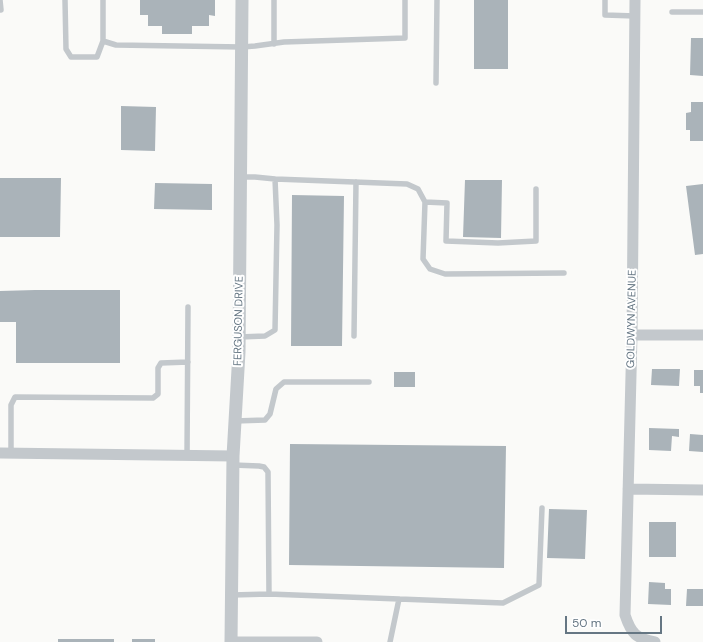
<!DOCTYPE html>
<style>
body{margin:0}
#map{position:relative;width:703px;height:642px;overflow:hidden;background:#fafaf8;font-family:"DM Sans",sans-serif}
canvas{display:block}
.scale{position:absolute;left:565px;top:616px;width:97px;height:18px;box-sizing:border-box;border:2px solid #657683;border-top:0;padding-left:5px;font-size:12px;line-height:14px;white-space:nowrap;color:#657683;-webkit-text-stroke:3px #fff;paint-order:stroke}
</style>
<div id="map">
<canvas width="703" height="642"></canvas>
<div class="scale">50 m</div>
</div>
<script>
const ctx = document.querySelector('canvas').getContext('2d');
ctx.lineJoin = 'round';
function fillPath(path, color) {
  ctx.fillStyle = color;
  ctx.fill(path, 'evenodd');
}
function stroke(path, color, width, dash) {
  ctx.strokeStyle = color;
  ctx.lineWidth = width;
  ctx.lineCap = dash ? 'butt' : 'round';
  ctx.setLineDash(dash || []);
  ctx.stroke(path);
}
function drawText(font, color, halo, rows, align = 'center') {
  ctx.font = font + ' "DM Sans",sans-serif';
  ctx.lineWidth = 4;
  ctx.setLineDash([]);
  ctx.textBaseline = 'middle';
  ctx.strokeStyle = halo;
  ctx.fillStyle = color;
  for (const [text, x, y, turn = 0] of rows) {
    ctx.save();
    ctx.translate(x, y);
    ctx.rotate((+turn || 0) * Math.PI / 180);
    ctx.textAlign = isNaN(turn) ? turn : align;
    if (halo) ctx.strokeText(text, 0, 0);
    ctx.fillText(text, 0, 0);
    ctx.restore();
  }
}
fillPath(new Path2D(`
 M140 0H215V16L209 15V26H192V34H162V26H148V15H140Z
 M474 0H508V69H474Z
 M691 38H703V76L690 75Z
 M691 102H703V141H690V130H686V113L691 112Z
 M121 106 156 107 155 151 121 150Z
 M0 178H61L60 237H0Z
 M465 180H502L501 238 463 237Z
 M155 183 212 184V210L154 209Z
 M703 184V254L695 255 686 186Z
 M292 195 344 196 342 346H291Z
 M35 290H120V363H16V322H0V291Z
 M652 369H680L679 386 651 385Z
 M694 370H703V393H700V386H694Z
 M394 372H415V387H394Z
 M649 428 679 429V437L672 436 671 451 649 450Z
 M690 434 703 435V452L689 451Z
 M290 444 506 446 504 568 289 565Z
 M549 509 587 510 585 559 547 558Z
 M649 522H676V557H649Z
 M649 582 665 583V589H671V605L648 604Z
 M687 589H703V606H686Z
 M58 639H114V642H58Z
 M132 639H155V642H132Z`), '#aab3b9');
stroke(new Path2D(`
 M0 0 1 10
 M65 0 66 49 71 57H97L103 41
 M103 0V41L116 45 242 47 255 46 284 42 405 38V0
 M605 0V15L635 16
 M672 12H703
 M274 44V0
 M436 83 437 0
 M275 179 407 184 418 189 425 202 423 259 430 269 445 274 564 273
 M425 202 447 203 446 241 498 243 536 241V189
 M354 336 356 182
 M239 337 265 336 275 330 277 225 275 179 255 177H240
 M235 421 265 420 270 414 276 389 284 382H369
 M11 453V405L15 397 153 398 158 394V368L161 363 188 362
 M187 456 188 307
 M269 594 503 603 539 585 542 508
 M232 595 269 594 268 472 264 467 259 466 233 465
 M390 642 399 599`), '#c3c8cc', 5.5);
stroke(new Path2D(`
 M635 0 632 335 625 615C631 633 636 639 655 642
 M632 335H703
 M0 453 233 456
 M628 489 703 490
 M231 642H317`), '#c3c8cc', 11);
stroke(new Path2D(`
 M231 642 233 456 239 352 242 0`), '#c3c8cc', 13);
drawText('11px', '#657683', '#fff', [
 ["GOLDWYN AVENUE",632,319,-89],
 ["FERGUSON DRIVE",239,321,-89]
]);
</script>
